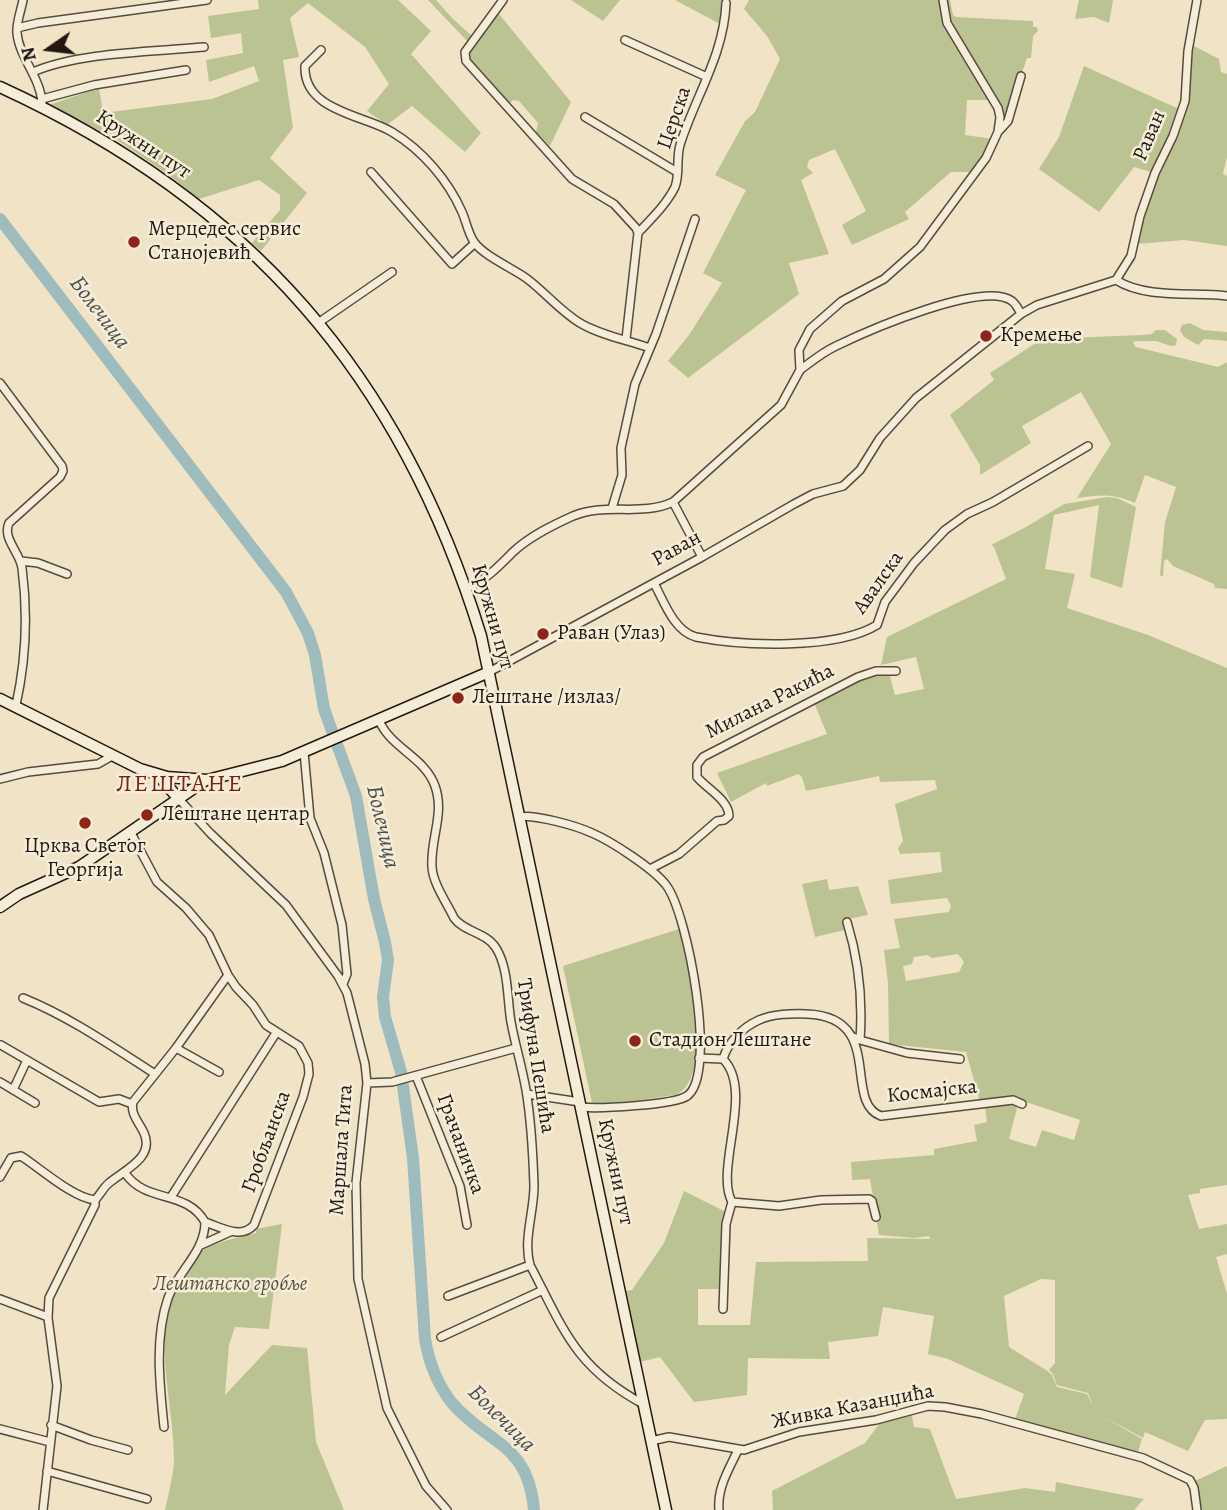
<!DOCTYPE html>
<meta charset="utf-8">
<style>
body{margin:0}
#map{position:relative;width:1227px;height:1510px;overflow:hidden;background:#f1e3c5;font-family:Alegreya,serif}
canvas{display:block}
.north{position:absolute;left:14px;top:14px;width:70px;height:70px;-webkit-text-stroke:5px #f6edd9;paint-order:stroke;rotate:256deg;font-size:19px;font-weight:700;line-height:28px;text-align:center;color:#231811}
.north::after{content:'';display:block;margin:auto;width:24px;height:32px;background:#231811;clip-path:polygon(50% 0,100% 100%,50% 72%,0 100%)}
</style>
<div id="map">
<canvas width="1227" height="1510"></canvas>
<div class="north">N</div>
</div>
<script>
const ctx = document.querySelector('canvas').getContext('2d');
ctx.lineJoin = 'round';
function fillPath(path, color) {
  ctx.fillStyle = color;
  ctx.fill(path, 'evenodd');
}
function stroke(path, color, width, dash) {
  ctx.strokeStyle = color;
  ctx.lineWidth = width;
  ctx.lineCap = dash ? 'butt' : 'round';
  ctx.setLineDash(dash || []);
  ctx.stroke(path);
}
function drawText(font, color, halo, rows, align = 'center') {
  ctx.font = font + ' Alegreya,serif';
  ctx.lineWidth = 5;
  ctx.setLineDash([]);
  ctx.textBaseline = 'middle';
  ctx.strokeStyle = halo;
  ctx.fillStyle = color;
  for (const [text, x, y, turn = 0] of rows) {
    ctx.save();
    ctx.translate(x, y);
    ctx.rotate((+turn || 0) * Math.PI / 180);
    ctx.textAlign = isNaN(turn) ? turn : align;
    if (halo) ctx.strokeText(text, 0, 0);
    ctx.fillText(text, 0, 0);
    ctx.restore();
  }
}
fillPath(new Path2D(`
 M258 0H398L431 31 411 54 481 133 465 152 412 106 387 125 367 111 389 84 365 47 308 3 290 18 299 57 283 60 293 128 270 158 307 193 261 251 252 243 280 210V195L259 180 199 199 169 175 114 138 49 105 99 88 103 113 212 99 259 81 254 66 209 82 206 60 243 53 241 33 211 38 208 16 259 9Z
 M428 0H436L452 18 473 37 469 43Z
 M571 0H620L603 21Z
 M675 0H722V25Z
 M749 0H941L947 23 992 100H967L965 135 993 139 974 172H951L905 212 909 219 852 245 842 225 866 211 835 149 809 160 807 167 813 173 801 180 829 254 789 263 799 294 688 378 668 361 689 335 722 283 703 273 746 190 715 175 745 121 755 112 780 59 767 36 744 9Z
 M944 0H950L953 15 956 17 1033 21V27H1037L1038 31 1033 36 1031 58H1027L1006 121 1001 120 949 22Z
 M1079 0H1113L1109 23 1094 17 1075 19Z
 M496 13 499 14 571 102 550 146 536 132 538 123 519 101 513 100 509 104 469 63 470 49Z
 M1192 45 1219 59 1221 72 1227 74V157L1223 174 1227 176V246L1184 240 1137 244 1144 213 1187 103Z
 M1084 66 1179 109 1170 135 1151 172 1134 167 1099 212 1039 169 1059 137Z
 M1190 323 1203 330 1227 332V341L1204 339 1198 345 1184 337 1180 330 1182 325Z
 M1156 330H1165L1177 339 1176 345 1171 346 1156 341H1135L1133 343 1136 347 1218 367 1227 362V589L1215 588 1214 584 1173 566 1167 559 1164 561 1163 577 1160 575 1165 522 1176 487 1145 475 1135 503C1112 493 1101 495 1077 498L1111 444 1081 392 1022 426 1031 443 980 475V465L950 415 994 380 990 373 1042 339 1142 335 1152 334Z
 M1107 497 1117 498 1136 507 1122 588 1090 577 1099 505 1054 515 1045 569 1075 574 1067 608 1148 635 1227 668V1185L1200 1189V1193L1188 1195 1199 1229 1227 1224V1254L1216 1257 1227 1294V1419L1205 1420 1188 1451 1145 1432 1143 1438 1102 1416 1142 1439 1137 1455 1014 1422 1024 1394 948 1359 928 1354 934 1316 883 1307 878 1336 828 1342 830 1359 748 1358 747 1395 694 1402 660 1357 640 1362 626 1291 632 1290 664 1243 684 1191 726 1212 722 1289H698V1325H750L756 1262 868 1261 867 1238 930 1239 929 1236 914 1238 879 1235 870 1179 852 1180 851 1162 934 1155V1149L977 1141 974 1125 987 1122 985 1107 1013 1104 1017 1108 1009 1139 1036 1147 1042 1130 1074 1140 1080 1120 1014 1098 980 1102 966 1052 889 1044 888 983 884 950 900 948 894 919 949 912 951 906 947 898 891 904 888 880 942 872 940 852 900 854 898 848 903 841 895 804 937 789 935 780 880 782 879 776 806 791 802 777 798 774 767 786 766 783 731 802 717 773 827 734 813 700 871 674 889 673 895 695 924 689 916 657 881 665 887 637 1006 579 994 547 991 545 1026 527 1064 504ZM958 954 964 962 959 972 906 981 903 966 912 964 914 957 927 955 932 958ZM1041 1279 1055 1280V1363L1049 1370 1053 1374 1057 1385 1088 1393 1093 1406 1087 1394 1057 1387 1052 1375 1046 1370 1009 1347 1004 1296Z
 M827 879 829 890 858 886 868 915 843 920 845 930 815 937 802 884Z
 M682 928C688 960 716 1080 675 1095L607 1105 592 1103 563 966Z
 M282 1224 269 1329 235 1327 229 1345 225 1395 272 1345 307 1348 316 1442 344 1510H165C168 1495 173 1478 174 1462 175 1401 147 1330 184 1273 190 1265 196 1254 205 1249 220 1241 239 1237 256 1233V1229Z
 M911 1411 914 1427 930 1429 956 1499 1025 1488 1055 1492 1056 1482 1144 1499 1134 1510H773L772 1491 865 1443 883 1419Z
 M1227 1466V1510H1199L1193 1482Z`), '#bcc393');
stroke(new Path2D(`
 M0 219 286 592 308 633 315 655 324 709 356 796 374 899 385 942 388 960 383 997 385 1017 401 1072 413 1158 425 1339C429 1363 437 1384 452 1403 488 1445 528 1442 534 1510`), '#9ebcbd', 12);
const street = new Path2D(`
 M23 0C21 11 16 23 17 33 19 57 40 77 42 102
 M503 0 465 52 466 61 572 179 614 204 636 228 638 233 626 339
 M17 28 38 23 207 0
 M625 40 707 77
 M321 50 305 66C303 111 364 115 392 132 422 150 448 180 462 212 466 221 468 233 474 242 484 256 512 268 526 278 545 292 560 311 580 323 600 335 627 340 650 348
 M33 72C79 52 153 52 204 47
 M42 99 94 85 186 70
 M585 117 677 172
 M999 131 1008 121 1021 76
 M371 172 452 264 475 243
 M638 233C651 219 666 205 675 187 680 174 676 159 680 145 695 97 724 55 726 3
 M1116 280C1146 299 1193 292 1227 296
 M318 323 392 272
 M800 370C812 361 823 352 836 346 867 331 983 280 1012 301 1016 304 1019 310 1021 314
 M0 383 62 466 63 471 60 477 9 523C2 539 20 552 22 568 28 614 26 660 16 705
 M673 502 702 557
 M612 508 622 475 621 448 635 384 656 334 695 219
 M21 561 38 563 67 574
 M654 583C664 602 674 631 696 637 742 646 836 650 877 625L885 602 914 563 945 530 967 514 993 502 1088 446
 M467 588C486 580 499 566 513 552 530 536 553 525 573 516 608 502 640 517 673 502L781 405 800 370 799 350 810 329 842 301 884 279 920 247 986 158 998 132 1000 117 998 108 947 23 943 0
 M489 672 702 557 794 504 813 494 843 486 860 470 880 438 916 398 1021 314 1037 305 1116 280 1131 256 1140 216 1155 173 1173 136 1185 101 1188 51 1197 0
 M379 720C390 748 425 757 435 786 445 814 430 839 432 867 433 884 447 903 454 918 464 932 486 932 496 948 509 969 507 999 511 1022 515 1044 522 1067 526 1090 531 1120 533 1154 534 1186 534 1212 523 1240 530 1265 564 1330 575 1367 643 1404
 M304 752 310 818 324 853 342 925 347 974 343 984
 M0 779 28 772 98 764 112 756
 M178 798 210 833 286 905 338 976 347 993 365 1064 367 1083 356 1183 358 1279 387 1408 426 1486 447 1510
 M519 817C535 814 577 826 592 833 611 841 654 869 666 885 688 913 718 1075 687 1096 674 1105 598 1109 581 1107
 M130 831 157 882 186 908 209 935 228 975 236 987 253 1005 266 1025 299 1046 308 1063 309 1074 303 1097 254 1225C241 1240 220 1227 205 1222
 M650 869 679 854 717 821 724 820 729 816C729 800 707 789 697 777V765L703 757 858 677 876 671H896
 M847 922C859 961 863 999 860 1040L853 1037
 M23 998C70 1017 113 1047 155 1074
 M860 1040 907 1053 960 1059
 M1 1045 99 1102 119 1099 132 1104
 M176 1048 219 1072
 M699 1058 723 1059C755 1091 714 1169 732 1202L726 1224 723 1309
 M723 1059C728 1042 743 1027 759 1020 772 1014 793 1013 807 1014 886 1017 842 1102 881 1116L1013 1100 1022 1104
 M416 1076 460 1186 467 1225
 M0 1082 35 1103
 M367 1083 392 1082 516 1048
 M13 1090 27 1060
 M527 1094 580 1102
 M125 1173C146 1204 186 1189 205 1222 205 1252 178 1271 168 1298 154 1339 160 1386 164 1427
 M0 1177 11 1158 21 1156C40 1168 73 1198 95 1200
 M171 1197 276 1033
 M732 1202 779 1206 821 1200 869 1199 872 1201 876 1217
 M201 1245 230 1232
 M448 1296 530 1265
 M0 1299 48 1317
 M441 1337 543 1290
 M51 1425 91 1440 128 1450
 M0 1429 50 1442
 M651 1441 669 1437 744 1450 799 1432 876 1420 928 1406 945 1407 982 1414 1143 1458 1190 1480 1194 1488 1197 1510
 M47 1471 147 1499
 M43 1510 57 1386 48 1318 49 1298 95 1205V1200C100 1195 103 1188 109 1183 124 1170 155 1158 144 1133 139 1122 130 1114 133 1102L176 1048 228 975
 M719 1510C717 1488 729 1469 738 1450`);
const secondary = new Path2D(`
 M0 87C249 201 401 375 481 636L666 1510
 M0 699 140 769 167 777 207 780 282 761 489 672
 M159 776 178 798
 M0 907 19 894 79 867 203 782`);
stroke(street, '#564b3e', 10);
stroke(secondary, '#231811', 13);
stroke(street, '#f6edd9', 7);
stroke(secondary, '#f6edd9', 10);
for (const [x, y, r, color] of [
 [134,242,7,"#8f2418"],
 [986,336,7,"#8f2418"],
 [543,634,7,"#8f2418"],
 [458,698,7,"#8f2418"],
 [147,815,7,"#8f2418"],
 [85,823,7,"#8f2418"],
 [635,1041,7,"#8f2418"]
]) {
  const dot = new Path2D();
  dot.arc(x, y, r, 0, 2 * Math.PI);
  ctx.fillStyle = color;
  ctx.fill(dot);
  stroke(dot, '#f6edd9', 2.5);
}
drawText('21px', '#231811', '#f6edd9', [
 ["Церска",675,118,-71],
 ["Раван",1150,136,-67],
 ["Кружни пут",143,145,33],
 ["Раван",677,549,-29],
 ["Авалска",879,583,-55],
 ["Кружни пут",492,617,74],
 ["Милана Ракића",770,702,-27],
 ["Трифуна Пешића",535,1056,81],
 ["Космајска",932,1092,-6],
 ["Гробљанска",267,1142,-70],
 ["Грачаничка",460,1144,70],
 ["Маршала Тита",342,1150,-86],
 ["Кружни пут",615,1172,78],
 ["Живка Казанџића",853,1407,-11]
]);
drawText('21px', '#231811', '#f6edd9', [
 ["Мерцедес сервис",148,230],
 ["Станојевић",148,254],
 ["Кремење",1000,336],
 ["Раван (Улаз)",557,634],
 ["Лештане /излаз/",472,698],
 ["Лештане центар",161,815],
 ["Црква Светог",85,847,"center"],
 ["Георгија",85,871,"center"],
 ["Стадион Лештане",649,1041]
], 'left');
drawText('italic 21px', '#59543e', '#f6edd9', [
 ["Лештанско гробље",230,1285]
]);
drawText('italic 23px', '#4e514d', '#f6edd9', [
 ["Болечица",99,313,53],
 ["Болечица",382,827,77],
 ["Болечица",501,1419,45]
]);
ctx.letterSpacing = '2px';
drawText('24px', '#7a1f14', '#f6edd9', [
 ["ЛЕШТАНЕ",180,785]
]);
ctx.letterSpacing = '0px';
</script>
